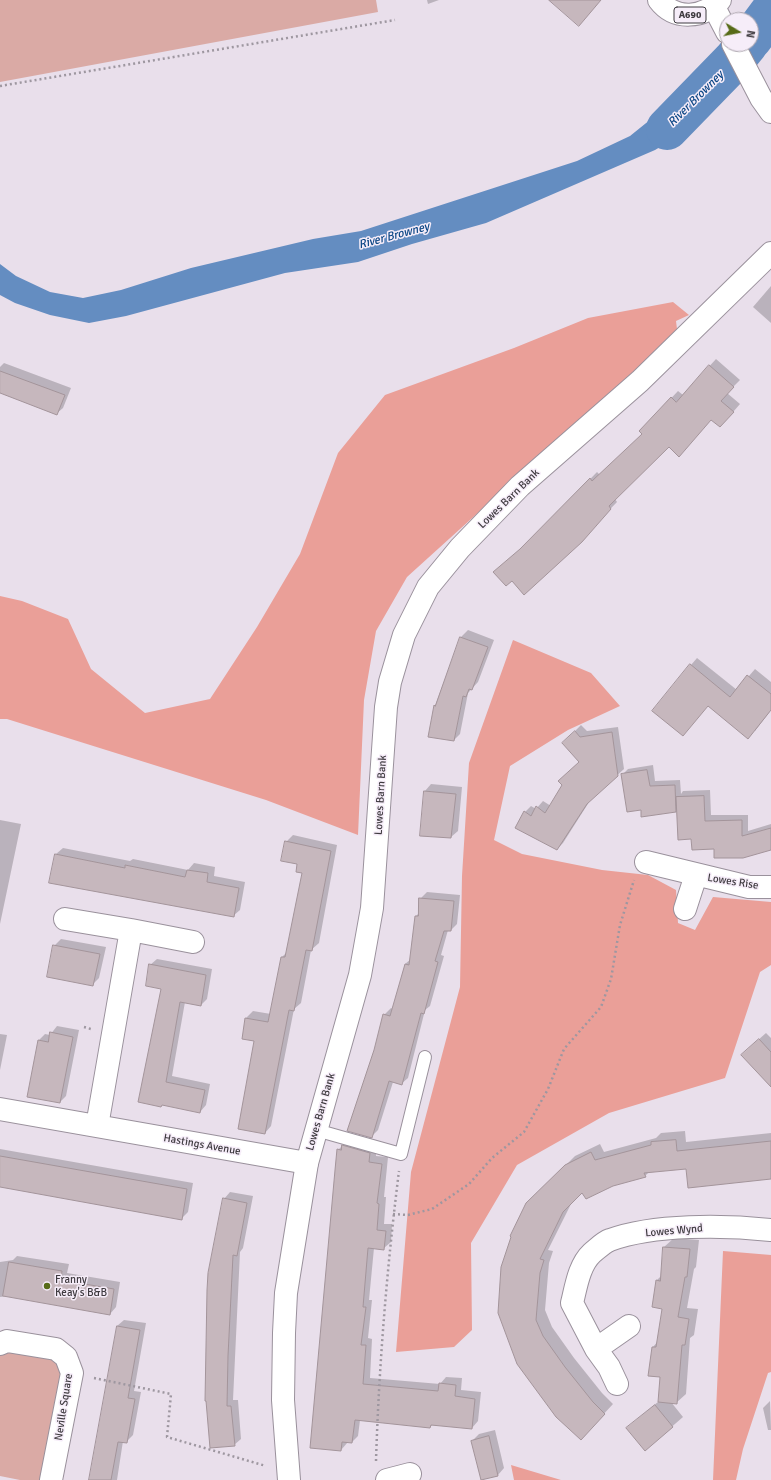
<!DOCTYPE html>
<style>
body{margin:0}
#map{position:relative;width:771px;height:1480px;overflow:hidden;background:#e9dfeb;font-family:Signika,sans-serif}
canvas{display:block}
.north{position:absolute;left:719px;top:12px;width:40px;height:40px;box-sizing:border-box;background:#f6edf9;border:1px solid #ada6af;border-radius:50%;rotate:100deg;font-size:11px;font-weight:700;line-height:16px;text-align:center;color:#3f3b40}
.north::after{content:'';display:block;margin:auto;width:14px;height:18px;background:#576b18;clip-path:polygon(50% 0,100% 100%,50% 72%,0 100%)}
</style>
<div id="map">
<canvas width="771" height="1480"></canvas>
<div class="north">N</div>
</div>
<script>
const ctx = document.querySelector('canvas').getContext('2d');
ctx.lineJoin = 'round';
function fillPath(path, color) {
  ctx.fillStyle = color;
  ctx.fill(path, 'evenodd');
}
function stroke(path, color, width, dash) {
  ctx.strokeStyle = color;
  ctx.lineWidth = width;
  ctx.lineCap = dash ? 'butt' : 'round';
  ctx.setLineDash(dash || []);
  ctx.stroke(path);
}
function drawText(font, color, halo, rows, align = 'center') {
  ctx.font = font + ' Signika,sans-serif';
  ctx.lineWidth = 3;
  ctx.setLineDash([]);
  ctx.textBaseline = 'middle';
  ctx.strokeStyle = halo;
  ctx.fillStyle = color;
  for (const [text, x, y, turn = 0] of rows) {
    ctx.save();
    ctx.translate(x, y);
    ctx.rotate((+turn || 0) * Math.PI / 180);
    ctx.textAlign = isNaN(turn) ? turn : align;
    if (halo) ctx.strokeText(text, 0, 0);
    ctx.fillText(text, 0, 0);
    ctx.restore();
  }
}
fillPath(new Path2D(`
 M0 0H376L378 12 0 82Z
 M9 1348 49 1356 62 1370 43 1480H20L0 1476V1352Z`), '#daaaa5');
fillPath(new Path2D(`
 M673 302 689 315 676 321 677 329 628 377 407 577 376 631 364 700 358 835 266 800 7 719H0V596L22 601 68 619 91 669 145 713 210 699 257 627 300 554 338 453 385 395 514 348 588 318Z
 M513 640 591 673 620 706 568 730 510 766 494 840 522 854 602 870 648 875 676 890 678 923 695 930 713 897 771 902V965L760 972 725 1078 609 1113 517 1165 471 1243 472 1330 454 1347 396 1352 411 1172 460 987 462 876 469 763Z
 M723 1251 771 1255V1372L768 1373 743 1449 736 1480H713Z
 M511 1465 561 1480H514Z`), '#ea9f98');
fillPath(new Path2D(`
 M698 74 719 100 697 125 655 150 486 223 412 244 358 262 285 273 126 316 89 323 50 315 15 303 0 295V264L16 276 50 292 83 298 121 290 191 268 313 239 361 231 577 161 630 136 666 107Z`), '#648dc1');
fillPath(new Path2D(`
 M427 0H439L428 4Z
 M771 286V323L753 307Z
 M716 359 740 380 727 393 740 404 727 419H712L669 446 615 499 617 502 564 557 527 544 597 472 600 475 643 434 640 431 678 391 683 395Z
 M4 363 71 388 63 408 56 414 0 392V367Z
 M468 630 494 640 478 682 468 693 460 734 454 740 435 706 461 637Z
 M697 658 737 690 755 669 771 682V710L755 731 691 665Z
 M581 725 587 731 618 727 624 769 591 799 563 843 557 849 525 812 531 806 536 809 543 801 551 806 580 762 569 737Z
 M653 765 655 781 680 780 681 794 683 791 710 790 711 815H748V831L771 824V849L715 848 692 838 678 808 675 811 641 809 622 775 628 769Z
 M431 784 462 787 458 831 451 837 421 835 425 791Z
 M0 820 21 824 0 924Z
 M293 835 337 845 319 943 311 950 301 1003 294 1009 271 1126 265 1133 256 1040 243 1038 246 1018 253 1011 271 1014 282 957 287 952 303 872 286 842Z
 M63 848 130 861 133 859 188 870 194 863 215 867 214 876 245 882 240 910 233 916 56 854Z
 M427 892 460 895 457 924 451 930H448L441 955 444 956 430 1006 425 1010 408 1078 401 1084 393 1082 378 1130 371 1137 375 1050 384 1015 391 1008 393 1009 405 964 411 959 416 916 419 913 420 899Z
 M61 939 106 947 99 978 92 985 54 946Z
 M157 959 212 969 207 999 201 1005 185 1002 172 1076 210 1084 206 1105 200 1112 163 1104 162 988 150 965Z
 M57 1026 79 1030 66 1096 60 1102 39 1040 45 1034 50 1035Z
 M766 1033 771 1038V1085L749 1048Z
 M0 1034 7 1035 0 1070Z
 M685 1131 686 1142 771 1133V1178L686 1168 650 1171 645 1176 583 1191 572 1202 548 1250 553 1251 549 1263 545 1310 552 1327 574 1358 602 1393 613 1404 590 1429 518 1364 527 1204 575 1156 600 1144 604 1152 656 1138 661 1133Z
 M345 1143 376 1146V1156L388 1157 384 1197H386L384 1224H392L391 1242 384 1248H374L369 1300H372L368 1338 372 1339 370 1378 440 1384 446 1377 462 1378 461 1390 481 1392 478 1421 472 1428 433 1424 430 1427 360 1420 358 1436 352 1442H348L341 1450 338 1150Z
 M0 1149 193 1183 188 1212 181 1219 0 1186Z
 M230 1192 253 1196 243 1248 240 1252 233 1400H238L241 1439 234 1445 211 1447 224 1199Z
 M674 1238 699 1240 696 1267 694 1269 687 1308 698 1309 694 1335 690 1338 686 1394 676 1403 671 1402 683 1417 645 1450 627 1428 659 1401 661 1376 653 1347 658 1341 663 1308 656 1281 662 1275 664 1247Z
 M17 1256 69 1264 67 1273 120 1282 116 1307 110 1314 8 1296 0 1297V1262L13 1260Z
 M124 1320 146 1323 134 1391 141 1392 133 1435 126 1442 123 1441 117 1480H90L117 1326Z
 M770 1401 771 1430H768L763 1408Z
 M495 1430 504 1468 498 1475 472 1441 479 1434Z`), '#0003');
stroke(new Path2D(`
 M751 39 771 12
 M667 129 734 60 747 44`), '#648dc1', 42);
const building = new Path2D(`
 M549 0H601L579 26Z
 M709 365 734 387 721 401 734 412 720 427 711 420 679 457 669 447 609 506 611 509 582 542 524 595 512 581 506 586 493 572 520 549 590 478 592 481 642 434 639 431 671 397 676 402Z
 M0 371 65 395 57 415 0 393Z
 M460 637 488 647 472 690 469 689 466 697 463 696 454 741 428 737 434 705 435 706Z
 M690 664 730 697 747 675 771 694V710L748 739 708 706 683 736 652 711Z
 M575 731 580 737 612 732 618 776 587 804 557 850 515 828 524 811 531 816 536 806 545 813 562 785 558 781 579 762 562 743Z
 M647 770 650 786 675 785 676 812 641 817V810L627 812 621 774Z
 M424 791 456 794 451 838 420 836Z
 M704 796 705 821 742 820V836L771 828V850L743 858H714V849L692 850 691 839 678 840 676 797Z
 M285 841 331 851 312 951 306 950 294 1011 289 1010 265 1134 238 1129 254 1041 242 1039 245 1018 268 1022 281 957H285L302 873 296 872 297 864 281 861Z
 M55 854 125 868V865L185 877 187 870 208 873 207 882 239 888 234 917 49 883Z
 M419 898 454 901 451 931H444L435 961 438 962 424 1014 421 1013 402 1085 389 1081 372 1138 347 1131 374 1050 383 1014 390 1016 405 964 409 965 415 916H418Z
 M53 945 100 954 93 986 47 977Z
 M149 964 206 975 201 1006 180 1002 166 1082 205 1090 200 1113 162 1105 161 1107 138 1102 161 989 146 986Z
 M50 1032 73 1037 60 1103 27 1097 38 1040 48 1042Z
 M759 1039 771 1052V1087L741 1055Z
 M676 1140 677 1151 771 1141V1179L688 1188 686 1169 644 1173 646 1177 613 1186 586 1199 582 1193 563 1212 540 1259 544 1260 540 1273 536 1320 543 1336 565 1367 593 1402 605 1414 581 1440 556 1417 517 1364 498 1313 501 1267 511 1237 510 1236 526 1203 565 1165 591 1152 595 1160 651 1145V1142Z
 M342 1145 370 1153 369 1162 382 1164 377 1203 379 1204 377 1230 386 1231 384 1250 368 1248 363 1307H366L361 1345H366L363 1384 438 1391 439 1383 456 1385 455 1396 475 1399 472 1429 431 1425 430 1428 355 1420 352 1443 342 1442 341 1451 310 1448 335 1170 337 1149 341 1150Z
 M0 1156 187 1189 182 1220 0 1187Z
 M223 1198 247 1203 237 1256 233 1255 228 1356 227 1406H231L235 1446 210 1448 206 1401H205L207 1290 208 1273Z
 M663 1247 690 1249 687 1277H685L678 1317 689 1319 685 1345H682L677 1404 658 1402 660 1377 648 1376 652 1347H656L662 1309 652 1307 656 1280 660 1281Z
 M9 1262 62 1271 61 1280 114 1289 110 1315 3 1296Z
 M117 1326 140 1330 128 1398 135 1399 127 1443 118 1442 111 1480H89Z
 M655 1405 673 1427 645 1451 626 1428Z
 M489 1436 498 1476 481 1480 471 1441Z`);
fillPath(building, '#c6b7bd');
stroke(building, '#a3949a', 1);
const service = new Path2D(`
 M316 1130 401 1154 425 1057`);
const minor = new Path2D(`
 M646 862 749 887H771
 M685 909 696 875
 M65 919 131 930 97 1126
 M131 930 193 942
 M0 1109 307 1163
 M0 1344 7 1341 56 1349 66 1357 72 1373 51 1480
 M596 1349 629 1326
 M617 1384 609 1367 596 1349 572 1303C576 1287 579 1265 592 1253 597 1249 604 1242 610 1240 654 1224 724 1225 771 1230
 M387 1480 410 1474`);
const tertiary = new Path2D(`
 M289 1480 283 1400 284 1333 286 1293 307 1163 360 975 372 908 386 707 390 682 404 635 428 587 460 548 520 486 640 381 771 253`);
const primary = new Path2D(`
 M659 0C675 21 704 18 720 0
 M714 7 727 32
 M733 44 761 98 771 112`);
stroke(service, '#9a919c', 14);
stroke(minor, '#9a919c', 24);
stroke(tertiary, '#9a919c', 24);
stroke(primary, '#9a919c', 24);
stroke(new Path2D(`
 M0 86 395 20
 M84 1027 91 1029
 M393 1214 408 1215 432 1209 469 1184 492 1158 524 1132 548 1089 564 1049 601 1007 611 979 620 925 634 880
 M94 1378 171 1394 167 1437 266 1466
 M376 1461C379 1364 387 1267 399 1171`), '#9e97a0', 2.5, [2, 3]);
stroke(service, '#fff', 12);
stroke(minor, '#fff', 22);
stroke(tertiary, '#fff', 22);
stroke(primary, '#fff', 22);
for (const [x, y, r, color] of [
 [47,1286,4,"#576b18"]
]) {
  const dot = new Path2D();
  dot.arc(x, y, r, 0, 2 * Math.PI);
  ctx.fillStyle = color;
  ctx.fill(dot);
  stroke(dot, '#f6edf9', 1.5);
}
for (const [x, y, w] of [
 [690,15,32]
]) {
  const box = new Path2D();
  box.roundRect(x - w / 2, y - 8, w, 16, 3);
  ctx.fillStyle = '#f6edf9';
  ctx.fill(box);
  stroke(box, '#3f3b40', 1);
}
drawText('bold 10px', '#3f3b40', null, [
 ["A690",690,15]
]);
drawText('11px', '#3f3b40', '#f6edf9', [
 ["Lowes Barn Bank",509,499,-44],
 ["Lowes Barn Bank",381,795,-87],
 ["Lowes Rise",733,882,9],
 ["Lowes Barn Bank",321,1112,-74],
 ["Hastings Avenue",202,1145,10],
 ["Lowes Wynd",674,1231,-5],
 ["Neville Square",64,1407,-81]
]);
drawText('11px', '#3f3b40', '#f6edf9', [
 ["Franny",55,1280],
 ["Keay's B&B",55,1293]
], 'left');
drawText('italic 12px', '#0b4685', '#f6edf9', [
 ["River Browney",696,99,-45],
 ["River Browney",394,236,-15]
]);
</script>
